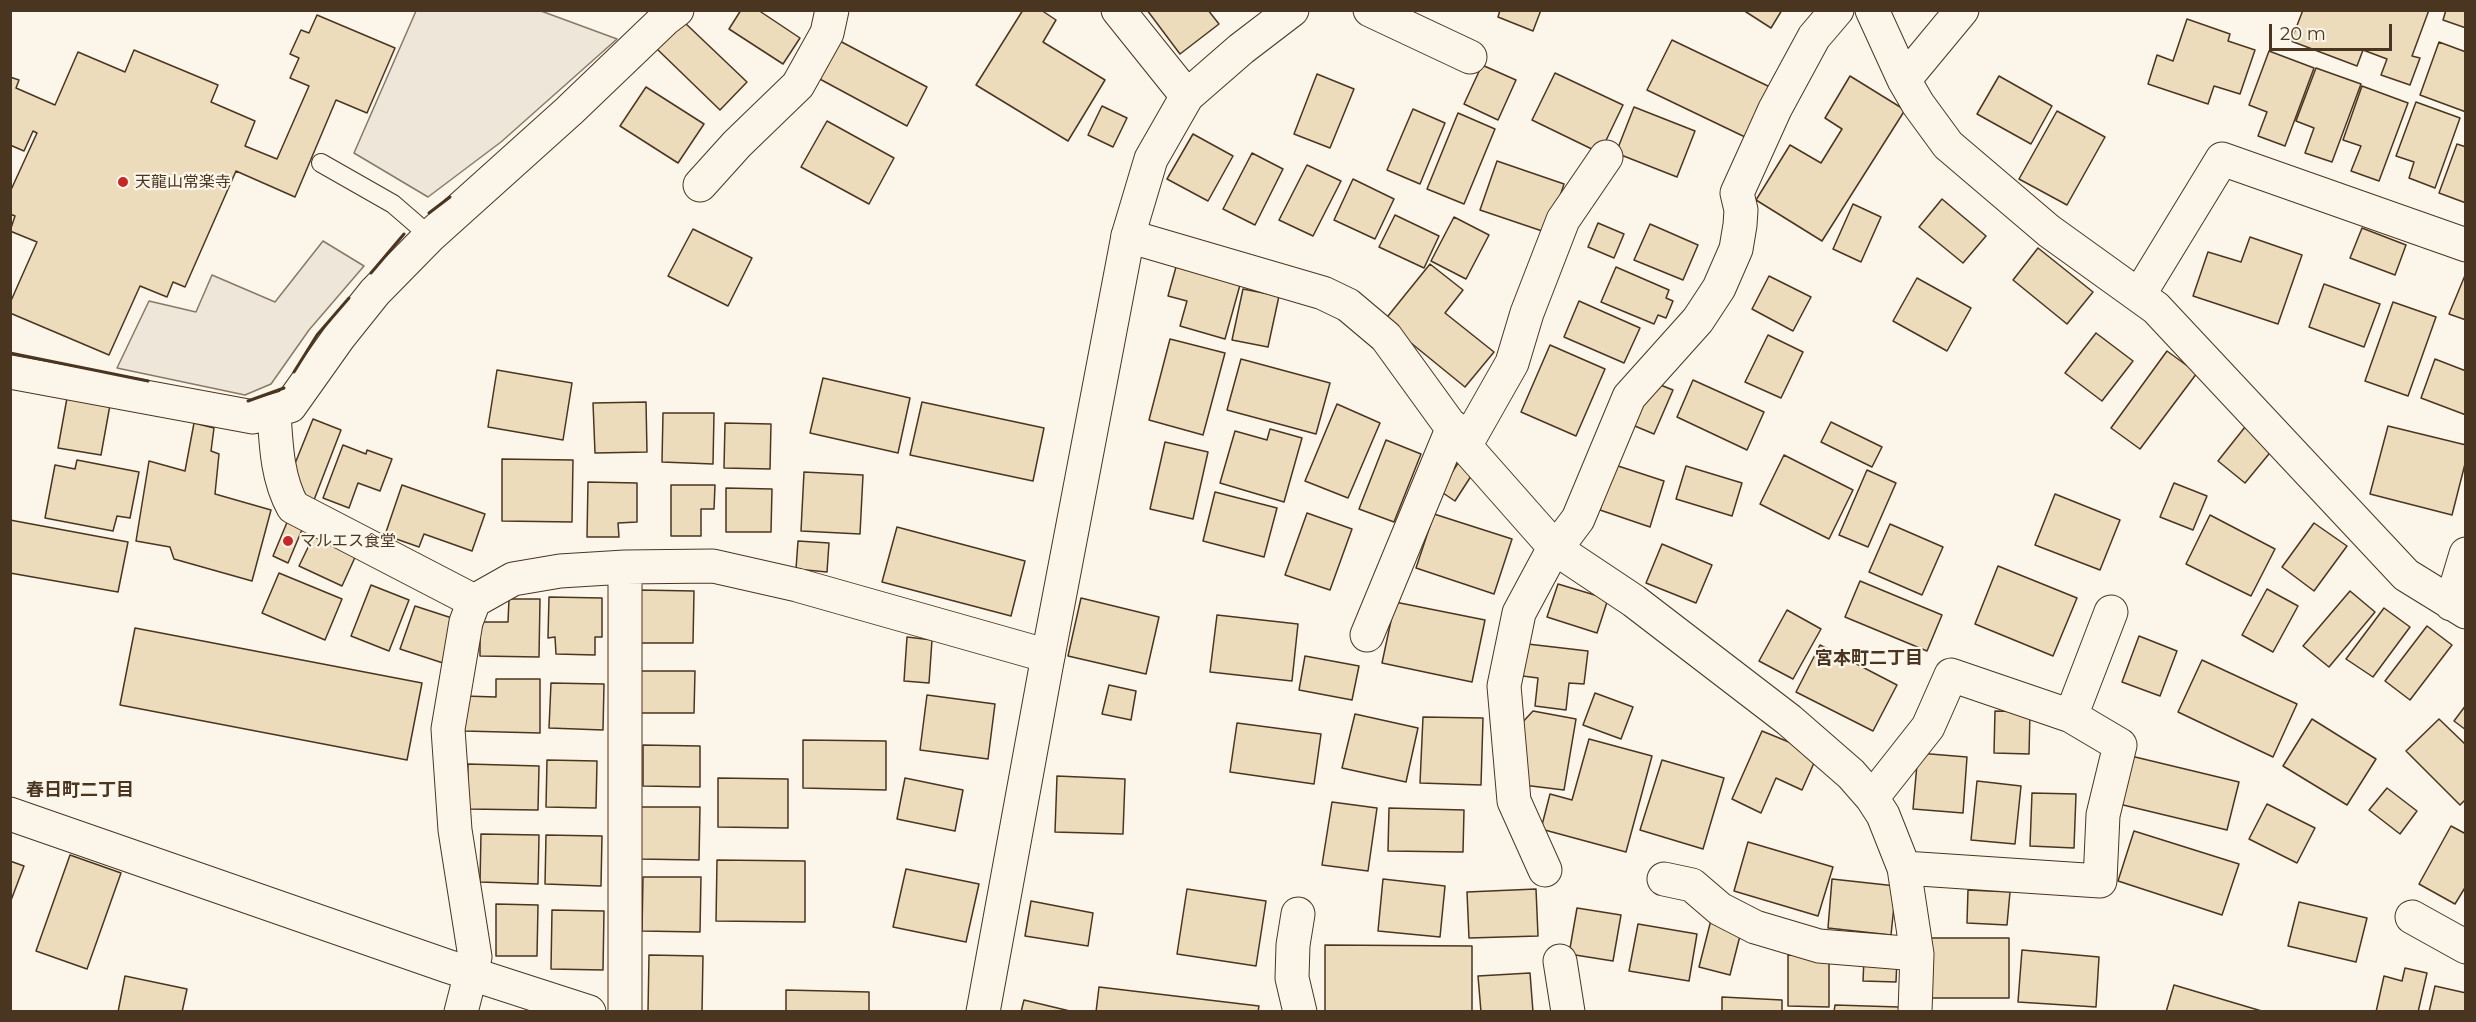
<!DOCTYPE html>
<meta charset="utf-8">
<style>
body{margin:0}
#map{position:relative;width:2476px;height:1022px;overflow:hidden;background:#fbf6e9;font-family:Montserrat,sans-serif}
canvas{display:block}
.frame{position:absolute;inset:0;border:12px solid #4a3520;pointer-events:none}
.scale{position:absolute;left:2269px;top:24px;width:123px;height:27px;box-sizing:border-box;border:3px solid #4a3520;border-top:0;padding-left:8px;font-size:18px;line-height:21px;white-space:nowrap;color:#4a3520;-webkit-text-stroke:4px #fbf6e9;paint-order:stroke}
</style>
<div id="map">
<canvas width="2476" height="1022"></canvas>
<div class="frame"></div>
<div class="scale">20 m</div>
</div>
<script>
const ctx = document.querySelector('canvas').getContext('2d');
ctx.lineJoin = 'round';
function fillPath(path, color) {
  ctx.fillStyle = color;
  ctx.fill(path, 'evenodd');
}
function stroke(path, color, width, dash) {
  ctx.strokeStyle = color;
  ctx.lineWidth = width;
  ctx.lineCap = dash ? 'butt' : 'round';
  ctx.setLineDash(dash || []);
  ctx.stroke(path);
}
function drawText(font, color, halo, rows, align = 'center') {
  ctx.font = font + ' Montserrat,"Noto Sans JP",sans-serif';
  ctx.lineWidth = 4.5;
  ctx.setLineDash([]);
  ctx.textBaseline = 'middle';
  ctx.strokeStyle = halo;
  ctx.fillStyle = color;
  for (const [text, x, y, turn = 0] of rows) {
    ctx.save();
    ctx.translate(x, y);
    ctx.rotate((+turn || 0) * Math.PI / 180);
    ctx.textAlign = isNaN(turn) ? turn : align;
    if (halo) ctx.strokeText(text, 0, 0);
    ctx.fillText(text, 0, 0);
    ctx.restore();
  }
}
const green = new Path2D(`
 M416 11H541L617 39 501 142 428 197 354 153Z
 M323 241 364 266 309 330 271 384 245 395 117 368 149 301 196 312 212 275 275 302Z`);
fillPath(green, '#ede6d9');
stroke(green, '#887966', 1.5);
const building = new Path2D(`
 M741 10H758L800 38 783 64 729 29Z
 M1023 10H1041L1056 20 1043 42 1105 80 1068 141 976 85Z
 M1147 10H1208L1219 24 1180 54Z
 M1500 10H1541L1533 31 1498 17Z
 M1743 10H1782L1771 28Z
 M2303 10H2429L2412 56 2420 58 2410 85 2381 75 2387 59 2363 50 2357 66 2291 41Z
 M2446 10H2466V28L2443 20Z
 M317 15 395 48 367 113 336 100 295 197 236 171 185 287 173 282 167 297 140 286 109 355 10 313V303L37 242 10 231 15 216 10 214V192L37 133 33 131 24 151 10 145V77L19 80 16 88 55 105 78 52 125 72 134 50 218 85 211 102 255 121 245 146 277 159 309 86 290 78 299 58 290 54 301 30 309 33Z
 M2187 19 2230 34 2228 41 2255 50 2240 94 2214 86 2208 104 2148 84 2157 55 2173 61Z
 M684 22 747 82 720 110 657 49Z
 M836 39 927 87 907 126 816 77Z
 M1672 40 1770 87 1745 137 1647 90Z
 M2439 42 2466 52V112L2420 95Z
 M2269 51 2314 68 2285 146 2258 136 2267 112 2249 105Z
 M1482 65 1516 80 1498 120 1464 104Z
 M2316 68 2361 84 2332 162 2305 153 2314 128 2296 121Z
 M1555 73 1623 105 1600 153 1532 120Z
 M1317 74 1354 89 1330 148 1294 134Z
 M1850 76 1905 110 1822 241 1756 200 1790 145 1821 163 1842 129 1825 118Z
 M1999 76 2052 106 2031 144 1977 114Z
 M2362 86 2408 103 2379 181 2351 171 2361 146 2343 140Z
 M646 87 704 124 678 163 620 126Z
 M2416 102 2460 118 2435 188 2409 178 2414 162 2396 156Z
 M1102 106 1127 118 1113 147 1088 135Z
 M1634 107 1695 131 1677 177 1616 153Z
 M1413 109 1445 123 1420 184 1387 170Z
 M2057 111 2105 137 2067 205 2019 179Z
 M1458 113 1495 129 1464 204 1427 189Z
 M827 121 894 158 869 204 801 167Z
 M1193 134 1233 156 1208 201 1167 179Z
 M2457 144 2466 147V203L2439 193Z
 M1252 153 1283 169 1255 225 1223 209Z
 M1497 161 1564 184 1548 233 1480 210Z
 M1307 165 1341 181 1313 236 1279 220Z
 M1353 179 1394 199 1375 239 1334 220Z
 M1942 199 1986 236 1963 263 1919 227Z
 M1853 204 1881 217 1861 262 1833 249Z
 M1395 215 1439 236 1424 268 1379 247Z
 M1454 217 1489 235 1466 279 1431 261Z
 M1598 223 1624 234 1614 258 1588 247Z
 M1650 224 1698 245 1683 280 1634 260Z
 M2362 228 2406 245 2395 275 2350 258Z
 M693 229 752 258 728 306 668 276Z
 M2250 237 2302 255 2278 324 2193 296 2208 252 2241 262Z
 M2038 248 2093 292 2067 324 2013 280Z
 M1430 264 1463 290 1445 313 1494 352 1465 387 1384 321Z
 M1176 267 1240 285 1225 339 1180 326 1187 301 1168 296Z
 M1616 267 1669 290 1666 298 1673 301 1666 318 1658 315 1654 324 1601 302Z
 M2466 273V320L2449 314Z
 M1769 276 1811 297 1793 331 1752 309Z
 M1917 278 1971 308 1947 351 1893 321Z
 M2324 284 2380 304 2364 347 2309 327Z
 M1243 289 1279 296 1268 347 1232 340Z
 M1579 301 1640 328 1624 363 1564 337Z
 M2393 302 2436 317 2408 396 2365 381Z
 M2096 333 2133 361 2102 401 2065 373Z
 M1768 335 1803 352 1781 398 1745 382Z
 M1170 339 1225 353 1203 435 1149 420Z
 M1550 345 1605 369 1576 436 1521 412Z
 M2167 351 2197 373 2140 449 2111 428Z
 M1241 359 1330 383 1316 434 1227 410Z
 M2435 359 2466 371V415L2421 398Z
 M497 370 572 383 563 440 488 427Z
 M823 378 910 398 898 453 810 433Z
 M1648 380 1673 390 1654 434 1630 424Z
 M1693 380 1764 412 1747 450 1677 417Z
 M67 398 110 405 101 455 58 448Z
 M646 402 647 452 595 453 593 403Z
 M922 402 1044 428 1033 481 910 455Z
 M1337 404 1380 423 1348 498 1305 481Z
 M663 413H714L713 464 662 462Z
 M313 419 341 430 314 500 300 495 292 471Z
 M1831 422 1882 447 1872 467 1821 442Z
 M194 423 214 428 211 451 219 454 215 494 271 510 252 581 174 559 170 547 136 541 149 461 185 471Z
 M725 423 771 424 770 469 724 468Z
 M2388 426 2466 445V460L2452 515 2370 494Z
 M2245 427 2273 449 2245 483 2218 461Z
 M1270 429 1302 438 1284 502 1220 483 1235 431 1267 440Z
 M1386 440 1421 454 1394 522 1359 509Z
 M1165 442 1208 452 1193 519 1150 509Z
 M343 445 366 454 367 450 392 459 380 491 358 483 349 508 323 498Z
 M1784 455 1853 490 1829 539 1760 504Z
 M502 459 573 460 572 522 502 521Z
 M77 460 139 472 130 518 117 516 113 531 45 518 55 465 75 469Z
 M1460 460 1475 470 1455 501 1440 491Z
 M1615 465 1664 481 1650 527 1600 510Z
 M1686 466 1742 483 1732 516 1676 499Z
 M1867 470 1896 483 1868 547 1839 535Z
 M804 472 863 475 860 534 801 531Z
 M588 482 637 483V522L618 523 619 537H587Z
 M2174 483 2207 496 2193 530 2160 517Z
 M402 485 485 514 472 551 424 534 419 547 385 535Z
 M671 485H715L714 509H701V536H671Z
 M726 488 772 489 771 532H726Z
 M1215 492 1277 508 1264 557 1203 541Z
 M2055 494 2120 520 2100 570 2035 545Z
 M1307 513 1352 529 1330 590 1285 575Z
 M1434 514 1512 539 1494 594 1416 568Z
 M2210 515 2275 549 2251 596 2186 564Z
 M10 520 128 542 118 592 10 573Z
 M288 520 304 525 288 563 273 556Z
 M2314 523 2347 546 2314 591 2282 567Z
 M1890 524 1943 547 1922 595 1869 572Z
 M897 527 1025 561 1011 616 882 582Z
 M315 533 357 553 342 586 299 566Z
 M798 541 829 543 827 572 796 569Z
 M1662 544 1712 565 1696 603 1646 583Z
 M1998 566 2077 598 2053 656 1975 624Z
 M279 573 342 599 325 640 262 613Z
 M1860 581 1942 615 1927 651 1845 617Z
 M1558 584 1608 599 1597 633 1547 617Z
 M371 585 409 600 389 651 351 636Z
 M2267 589 2298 606 2273 652 2242 635Z
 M639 590 694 591 693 643H639Z
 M2350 591 2375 612 2329 667 2303 646Z
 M549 597 602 598V637H595V655L556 654 555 637 548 638Z
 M1081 598 1159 617 1146 674 1068 656Z
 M509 599H540L539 657 480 656V622H508Z
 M1395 602 1485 620 1472 682 1382 663Z
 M415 606 458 620 443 663 400 649Z
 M2384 608 2410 627 2373 677 2346 659Z
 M1787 610 1821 629 1793 679 1759 661Z
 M1217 615 1298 624 1292 681 1210 672Z
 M2427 626 2452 645 2410 700 2385 681Z
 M135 628 422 683 407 760 120 705Z
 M2139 636 2177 651 2160 696 2122 682Z
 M907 637 932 640 929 683 904 681Z
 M1519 643 1588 651 1584 684 1569 683 1566 710 1535 706 1538 678 1515 675Z
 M1820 645 1897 685 1873 731 1796 692Z
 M1305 656 1359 666 1352 700 1299 690Z
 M2202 660 2297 704 2273 757 2178 712Z
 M638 671H695L694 713H638Z
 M496 679H540V733L464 731V696L496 697Z
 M551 683 604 684 603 730 549 728Z
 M1109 685 1136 691 1131 720 1102 714Z
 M1595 693 1633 707 1621 739 1583 725Z
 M927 695 995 704 988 759 920 750Z
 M2466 705V730L2454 721Z
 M1533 711 1576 719 1564 790 1523 785 1519 726Z
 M1995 711 2030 712 2029 754 1994 753Z
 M1355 714 1418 728 1406 782 1342 768Z
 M1423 717 1483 718 1481 785 1420 783Z
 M2312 719 2376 759 2347 805 2283 766Z
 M2439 719 2466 745V799L2460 805 2406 751Z
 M1237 723 1321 734 1314 784 1230 772Z
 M1762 731 1818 754 1802 790 1776 778 1761 813 1732 799Z
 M1589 739 1652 756 1626 852 1541 829 1550 794 1572 800Z
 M803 740 886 741V790L803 788Z
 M643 745 700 746V787L643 786Z
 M1918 753 1967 757 1963 813 1913 809Z
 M2131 756 2239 782 2227 830 2119 804Z
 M547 760 597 761 596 808 546 807Z
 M1662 760 1724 778 1703 849 1640 830Z
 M468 764 539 766 538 810 467 809Z
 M1057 776 1125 779 1123 834 1055 832Z
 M718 778 788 779V828L718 827Z
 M905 778 963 790 955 831 897 819Z
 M1977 781 2021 786 2015 844 1971 840Z
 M2387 788 2417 811 2400 834 2369 810Z
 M2032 793 2076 794 2074 848 2030 846Z
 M1332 802 1377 808 1368 871 1322 865Z
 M2267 804 2315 828 2297 863 2249 839Z
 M640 807H700L699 860 639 859Z
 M1389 808 1464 810 1463 852 1388 851Z
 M2451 826 2466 834V886L2455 904 2419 884Z
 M2134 831 2239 864 2222 915 2118 881Z
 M481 834 539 835 538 884 480 882Z
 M546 835 602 836 601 886 545 884Z
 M1748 842 1833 867 1818 916 1734 891Z
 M70 855 121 873 87 969 36 951Z
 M717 860 805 861V922L716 921Z
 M10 861 24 866 10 903Z
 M906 869 979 884 966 942 893 927Z
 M643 877H701L700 932 642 931Z
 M1383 879 1445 886 1440 937 1378 931Z
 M1832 879 1896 886 1891 935 1828 928Z
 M1187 889 1266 901 1256 966 1177 954Z
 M1536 889 1538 936 1469 938 1467 892Z
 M1968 890 2010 892 2007 925 1967 923Z
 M1031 901 1093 913 1088 946 1025 936Z
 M2299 902 2367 918 2356 962 2288 946Z
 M496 904 538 905 537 956H496Z
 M1577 908 1621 915 1613 961 1569 954Z
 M552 910 604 911 603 970 551 969Z
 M1711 920 1742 928 1730 975 1699 967Z
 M1638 924 1697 934 1689 981 1629 971Z
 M1924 938H2009V998H1924Z
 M1325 945 1472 946V1012H1325Z
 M2022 950 2099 957 2096 1007 2018 1002Z
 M649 955 703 956 702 1012 648 1011Z
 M1788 955 1829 956V1007L1788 1006Z
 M1864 959H1897L1896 982 1863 981Z
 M2405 968 2427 973 2418 1012H2376L2384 976 2402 981Z
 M1530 973 1533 1012H1481L1478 976Z
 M125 976 187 989 182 1012H118Z
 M2174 985 2265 1012H2166Z
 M2435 986 2466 993V1012H2429Z
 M1099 987 1259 1006 1258 1012H1096Z
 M786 990 869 992V1012H786Z
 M1722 997 1782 1000V1012H1722Z
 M1024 1000 1074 1012H1021Z
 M1835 1005 1899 1007V1012H1834Z`);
fillPath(building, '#ecdcbc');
stroke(building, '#4a3520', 1.5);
const lane = new Path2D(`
 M321 163 393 204 430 236`);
const street = new Path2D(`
 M1118 10 1187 96
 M1370 10 1470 57
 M1872 10 1904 80 1918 104 1948 145 2049 231 2156 308 2406 575 2466 612
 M1904 80 1962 10
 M700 185 737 144 798 85 827 33 832 10
 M1128 236 1323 293 1348 305 1386 337 1465 446 1556 549 1634 601 1789 720 1851 774 1872 798 1883 815 1904 868 1917 954 1915 1012
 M2139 295 2222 159 2466 245
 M10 372 253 417 290 406 339 337 375 292 430 236 569 111 664 20 677 10
 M274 412C276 445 277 478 293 507L474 601
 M1465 446 1512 363 1527 313 1563 220 1606 157
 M625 567V1012
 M2451 604 2466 554
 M1367 635 1453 427
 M2071 716 2111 612
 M1872 798 1928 727 1951 675 2071 716 2120 745 2103 815 2100 881 1904 868
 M1545 870 1514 801 1504 686 1519 613 1548 559 1578 519 1629 397 1698 320 1719 288 1736 249 1740 225 1741 210 1737 193 1775 109 1814 37 1837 10
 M1664 879 1692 885 1720 909 1755 927 1819 946 1917 954
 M1298 914 1293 945 1292 978 1300 1012
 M2412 917 2466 947
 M1560 961 1568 1012
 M461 1012 475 957 455 830 448 729 466 622 474 601 513 579 560 571 625 567 713 566 797 585 1048 656`);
const secondary = new Path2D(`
 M10 814 447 966 589 1012
 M983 1012 1048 656 1128 236 1151 159 1187 96 1241 49 1292 10`);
stroke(lane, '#4a3520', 20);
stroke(street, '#4a3520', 35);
stroke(secondary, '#4a3520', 35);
stroke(lane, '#fbf6e9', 18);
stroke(street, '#fbf6e9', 33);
stroke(secondary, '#fbf6e9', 33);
stroke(new Path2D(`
 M429 213 450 197
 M371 273 404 234
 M10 353 148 381
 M294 372 317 335 349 298
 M248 401 284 388`), '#4a3520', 3);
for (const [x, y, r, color] of [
 [123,182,6,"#c62828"],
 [288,541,6,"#c62828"]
]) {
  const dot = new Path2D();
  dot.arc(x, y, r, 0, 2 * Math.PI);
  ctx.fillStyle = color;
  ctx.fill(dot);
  stroke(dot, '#fbf6e9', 2);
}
drawText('16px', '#4a3520', '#fbf6e9', [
 ["天龍山常楽寺",135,182],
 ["マルエス食堂",300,541]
], 'left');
drawText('bold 18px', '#4a3520', '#fbf6e9', [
 ["宮本町二丁目",1869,659],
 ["春日町二丁目",80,791]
]);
</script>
